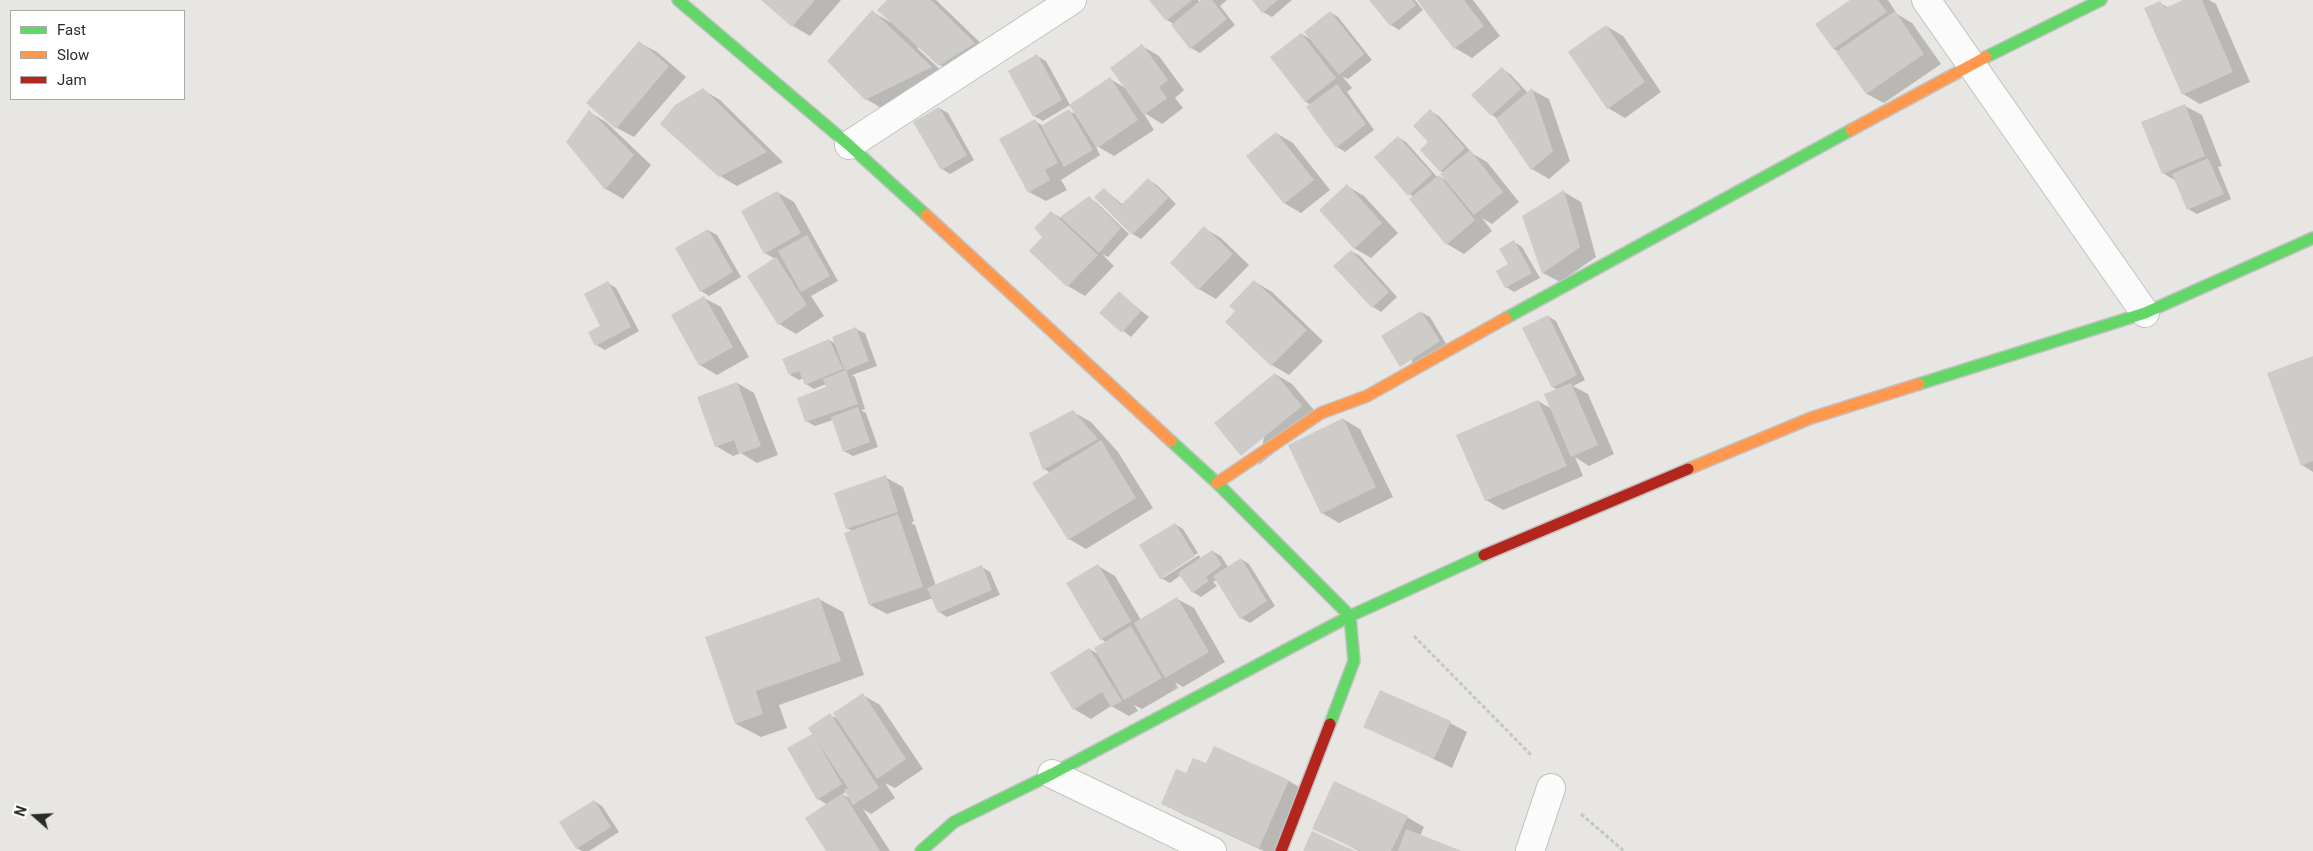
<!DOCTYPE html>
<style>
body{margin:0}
#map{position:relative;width:2313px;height:851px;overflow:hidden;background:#e8e6e2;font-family:Roboto,sans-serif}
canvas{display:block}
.legend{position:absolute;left:10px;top:10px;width:175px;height:90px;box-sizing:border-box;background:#fff;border:1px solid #aaa;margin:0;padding:6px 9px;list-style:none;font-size:15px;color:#2b2b2b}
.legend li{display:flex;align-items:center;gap:10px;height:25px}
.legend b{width:25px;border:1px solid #aaa}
.north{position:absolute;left:10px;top:791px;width:50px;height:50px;-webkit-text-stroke:4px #fff;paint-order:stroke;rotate:289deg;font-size:14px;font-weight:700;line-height:20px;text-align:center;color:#2b2b2b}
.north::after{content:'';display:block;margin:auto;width:18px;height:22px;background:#2b2b2b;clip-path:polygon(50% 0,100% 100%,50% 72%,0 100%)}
</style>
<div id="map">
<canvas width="2313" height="851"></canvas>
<ul class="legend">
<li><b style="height:6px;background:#63d668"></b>Fast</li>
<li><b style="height:6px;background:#ff974d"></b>Slow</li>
<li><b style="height:6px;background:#b3261e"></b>Jam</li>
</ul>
<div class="north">N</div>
</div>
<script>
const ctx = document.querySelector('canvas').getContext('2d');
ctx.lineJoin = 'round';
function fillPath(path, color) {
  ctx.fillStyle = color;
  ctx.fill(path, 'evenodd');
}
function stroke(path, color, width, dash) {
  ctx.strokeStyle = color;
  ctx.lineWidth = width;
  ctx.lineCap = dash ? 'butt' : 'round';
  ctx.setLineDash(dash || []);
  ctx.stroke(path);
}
fillPath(new Path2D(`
 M763 0H841L810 36 793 26Z
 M889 0H936L991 53 957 75 940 65 919 46 917 48 948 77 883 109 866 99 873 12 890 22Z
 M1151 0H1198L1200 3 1203 0H1227L1220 6 1235 25 1200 53 1191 48 1174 24 1167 20Z
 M1253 0H1292L1272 17 1263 12Z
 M1370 0H1415L1423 10 1399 30 1391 25Z
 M1421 0H1473L1500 36 1472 58 1455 48Z
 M1852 0H1888L1897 14 1912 23 1941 64 1884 103 1867 94 1839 52 1834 49 1817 25Z
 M2186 0H2209L2216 4 2250 82 2200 104 2183 94 2160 3 2169 8Z
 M1330 12 1338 17 1372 60 1348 79 1342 76 1352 88 1347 92 1374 130 1345 152 1337 147 1311 105 1305 101 1302 34 1313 41Z
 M1606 26 1623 36 1661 92 1625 118 1608 108Z
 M640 43 657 52 686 77 634 137 617 128Z
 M1142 46 1159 56 1184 90 1175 98 1183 108 1162 124 1143 112 1154 130 1114 156 1095 145 1100 155 1061 180 1067 190 1046 201 1029 192 1035 121 1043 126 1069 111 1077 115 1110 79 1127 89Z
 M1037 56 1046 61 1070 105 1043 121 1034 116Z
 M1502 69 1510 74 1528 93 1532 90 1549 99 1570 161 1549 179 1532 169 1498 119 1492 115Z
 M703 90 720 100 783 162 737 186 720 176Z
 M2185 106 2202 115 2222 166 2218 167 2231 199 2197 214 2188 209 2176 181 2163 173Z
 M939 108 948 113 974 160 950 174 942 169Z
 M1430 111 1439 116 1473 154 1487 162 1519 202 1492 224 1482 218 1492 231 1464 254 1447 244 1413 197 1376 157 1398 137 1406 142 1438 178 1439 176 1447 181 1444 173 1440 171 1429 142Z
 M589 112 606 122 651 165 623 199 606 189 567 142Z
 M1276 133 1293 143 1330 190 1301 213 1284 203Z
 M1148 180 1157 185 1176 204 1141 239 1133 234 1096 197 1104 189 1123 205Z
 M1347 186 1364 196 1398 233 1371 258 1354 248Z
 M777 192 794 202 838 281 811 296 824 316 796 334 779 324 775 259 765 253Z
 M1564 192 1581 202 1596 257 1560 282 1543 273Z
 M1089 198 1097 203 1129 234 1108 257 1102 254 1114 266 1085 296 1068 286 1030 251 1044 237 1051 212 1061 218Z
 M1204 228 1221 238 1249 265 1216 299 1199 289 1171 263Z
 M708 230 717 235 741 277 709 296 701 291Z
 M1514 242 1522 247 1540 278 1514 292 1506 287Z
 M1351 251 1360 256 1397 297 1381 312 1373 307 1335 266Z
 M1255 282 1272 292 1323 341 1289 375 1272 365 1226 321 1237 311Z
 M608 283 616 288 639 331 605 350 596 345 602 326Z
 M1119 293 1149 317 1131 337 1101 313Z
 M704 298 721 307 749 357 717 375 700 365Z
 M1421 312 1430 317 1448 347 1410 371Z
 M1548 316 1556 321 1585 380 1573 386 1588 394 1614 454 1589 466 1575 457 1583 476 1503 510 1486 500 1538 401 1552 409 1558 390 1553 387Z
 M856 329 865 333 877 366 852 375 855 377 865 409 861 410 866 413 878 447 853 456 844 451 833 420 815 426 806 421 827 388 826 384 814 389 806 384 803 378 799 380 790 375 829 340 836 344Z
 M2313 357V472L2302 465Z
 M1275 374 1292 384 1319 416 1259 465Z
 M737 383 754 393 778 455 757 463 741 453 733 456 716 446Z
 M1073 412 1091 422 1118 452 1153 508 1086 549 1069 539 1051 473 1044 469Z
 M1343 419 1360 429 1393 497 1339 523 1322 513Z
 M885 477 903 487 914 521 911 523 915 525 936 586 982 567 990 572 1000 595 947 617 939 612 933 598 887 614 870 605 852 531 847 528Z
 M1175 524 1183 529 1198 553 1163 575V578L1199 555 1201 559 1212 551 1221 556 1228 567 1241 559 1249 564 1275 606 1250 623 1241 618 1217 580 1213 582 1217 586 1201 597 1193 592 1181 575 1170 583 1161 578Z
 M1098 566 1115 576 1141 620 1177 599 1194 608 1225 662 1183 687 1175 682 1178 688 1142 709 1134 705 1138 711 1129 716 1111 706 1091 719 1074 709 1089 649 1100 655 1106 642 1101 639Z
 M819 599 843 612 864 675 779 705 787 728 761 737 736 724 707 638Z
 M863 695 880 705 923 769 895 788 885 783 895 798 871 814 863 809 890 851H828V805L818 799 812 735 830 715 838 719ZM846 792 851 799 842 794Z
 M1450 723 1467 732 1452 768 1365 726Z
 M1214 748 1289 781 1306 791 1279 851H1264L1180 813 1163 803 1206 765Z
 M594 801 602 806 619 832 589 851H582L577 848Z
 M1407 817 1424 827 1420 836 1459 851H1359L1314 828Z`), '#0003');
fillPath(new Path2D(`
 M761 0H815L792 27Z
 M887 0H931L975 43 939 66 877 10Z
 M1149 0H1192L1166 21Z
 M1201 0H1212L1227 19 1190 49 1171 25Z
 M1252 0H1278L1262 13Z
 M1369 0H1412L1416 5 1390 26Z
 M1417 0H1464L1484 26 1454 49Z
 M1850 0H1878L1887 12 1833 49 1815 24Z
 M2183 0H2202L2233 72 2182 95 2144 8 2160 1 2165 8Z
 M872 10 932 67 865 100 827 61Z
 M1330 11 1364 54 1339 75 1304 32Z
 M1895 11 1924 54 1866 94 1836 52Z
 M1606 25 1645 82 1607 109 1568 52Z
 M1301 33 1336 78 1305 102 1270 57Z
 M639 41 669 66 616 129 586 103Z
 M1142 44 1168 80 1159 87 1167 98 1144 115 1110 68Z
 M1037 54 1062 100 1033 117 1008 71Z
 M1502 67 1521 89 1491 116 1471 95Z
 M1110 77 1138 120 1097 148 1069 105Z
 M1337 84 1366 124 1336 148 1306 107Z
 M703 88 767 152 719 177 660 124 675 105Z
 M1532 88 1553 151 1531 170 1496 119Z
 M2185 104 2205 156 2162 174 2141 122Z
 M939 107 967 155 941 170 913 122Z
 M1069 109 1093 150 1064 167 1041 126Z
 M1430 109 1465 148 1440 172 1420 150 1428 142 1413 126Z
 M589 110 634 155 605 190 566 142Z
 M1035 119 1058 163 1045 170 1050 180 1028 193 999 139Z
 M1276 132 1314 180 1284 204 1246 156Z
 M1398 136 1432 174 1408 196 1374 157Z
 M1470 150 1503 192 1474 215 1440 174Z
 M2208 158 2224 194 2187 210 2172 174Z
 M1439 175 1475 220 1446 245 1409 199Z
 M1148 178 1168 198 1132 235 1094 197 1104 188 1121 205Z
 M1347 184 1382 223 1354 249 1319 210Z
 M1564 190 1580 247 1542 274 1522 216Z
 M777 191 801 233 764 254 741 211Z
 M1089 196 1121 228 1099 253 1060 217Z
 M1051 211 1098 255 1067 287 1029 251 1042 237 1034 228Z
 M1204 226 1233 254 1198 290 1170 263Z
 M708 229 733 272 700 292 675 248Z
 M807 235 830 276 801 292 778 251Z
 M1514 240 1532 273 1505 288 1496 271 1508 264 1499 249Z
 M1351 250 1389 292 1372 308 1333 266Z
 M776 257 807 305 778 325 747 276Z
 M1254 280 1307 330 1271 366 1225 322 1235 311 1229 306Z
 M608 281 631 327 595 346 588 332 600 326 584 294Z
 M1119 291 1141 311 1122 333 1099 313Z
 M704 296 733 347 699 366 671 315Z
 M1421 311 1440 341 1400 367 1381 336Z
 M1548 315 1577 375 1552 388 1522 328Z
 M856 327 869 361 845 371 832 337Z
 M829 339 843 369 805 385 799 371 789 375 782 359Z
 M2313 356V461L2301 466 2267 373Z
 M846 370 858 404 805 422 797 398 826 387 823 379Z
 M1275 373 1302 406 1241 456 1214 423Z
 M737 382 761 446 739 454 734 440 715 447 697 397Z
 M1571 383 1598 445 1571 457 1544 394Z
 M1538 400 1567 466 1485 501 1456 435Z
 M858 407 870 442 843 452 831 417Z
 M1073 410 1098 439 1043 470 1029 433Z
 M1343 418 1376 487 1321 514 1288 445Z
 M1101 440 1136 498 1068 540 1032 483Z
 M886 475 898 512 846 529 834 493Z
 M898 514 923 587 869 605 844 533Z
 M1175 523 1195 556 1160 579 1139 545Z
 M1212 550 1222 565 1206 577 1209 581 1192 593 1178 573Z
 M1241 558 1267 601 1240 619 1213 576Z
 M1098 564 1131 621 1100 640 1066 583Z
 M982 565 992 590 938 613 927 588Z
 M819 597 841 661 756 691 763 714 735 724 705 637Z
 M1177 597 1209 652 1165 678 1134 623Z
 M1131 626 1162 678 1124 700 1094 648Z
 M1089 648 1122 701 1111 707 1102 692 1073 710 1050 673Z
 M1380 690 1451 721 1434 759 1363 727Z
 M863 693 906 759 877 779 833 713Z
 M830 713 879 788 853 805 844 790 848 788 816 740 842 784 817 800 787 748 812 734 808 728Z
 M1214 746 1289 780 1259 848 1161 804 1176 769 1186 773 1193 758 1206 763Z
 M1334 781 1408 816 1391 851H1361L1312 829Z
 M843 793 880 851H826L805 818Z
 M594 800 611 827 576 849 559 822Z
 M1406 829 1462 851H1398Z
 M1312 831 1355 851H1303Z`), '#ceccc9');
const street = new Path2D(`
 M1926 0 2145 313
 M849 145 1072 0
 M1052 774 1212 851
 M1530 851 1551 788`);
const fast = new Path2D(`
 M678 0 849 145 926 215
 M1986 57 2101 0
 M1506 318 1851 130
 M1919 384 2145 313 2313 238
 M1171 441 1217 483 1350 616 1354 661 1330 724
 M921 851 954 822 1052 774 1350 616 1484 555`);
const slow = new Path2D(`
 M1851 130 1986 57
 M926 215 1171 441
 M1688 469 1811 418 1919 384
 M1217 483 1321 413 1367 396 1506 318`);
const jam = new Path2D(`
 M1484 555 1688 469
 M1281 851 1330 724`);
stroke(street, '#c2c2c2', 30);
stroke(fast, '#c2c2c2', 14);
stroke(slow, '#c2c2c2', 14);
stroke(jam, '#c2c2c2', 14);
stroke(new Path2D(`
 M1414 636 1532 756
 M1581 814 1624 851`), '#c5c5c4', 3, [4, 2.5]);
stroke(street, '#fcfbfb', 28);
stroke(fast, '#63d668', 11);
stroke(slow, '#ff974d', 11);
stroke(jam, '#b3261e', 11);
</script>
